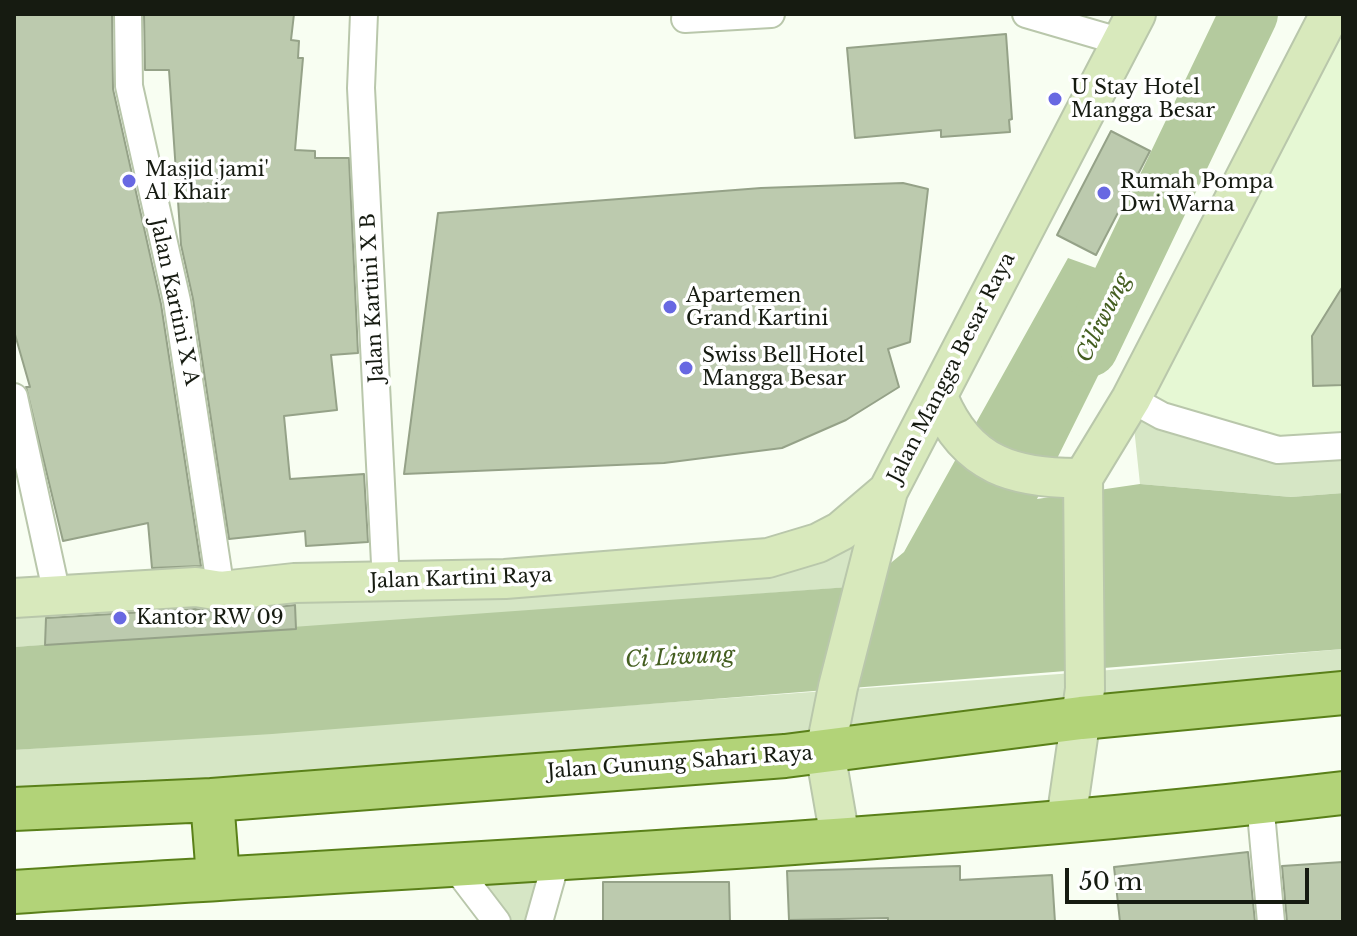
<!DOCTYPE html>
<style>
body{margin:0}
#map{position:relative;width:1357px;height:936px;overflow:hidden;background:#f8fef2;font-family:"Libre Baskerville",serif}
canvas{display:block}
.frame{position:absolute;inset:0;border:16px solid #161b11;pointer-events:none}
.scale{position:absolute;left:1065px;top:868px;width:244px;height:36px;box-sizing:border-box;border:4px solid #161b11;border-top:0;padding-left:10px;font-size:24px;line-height:28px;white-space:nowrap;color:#161b11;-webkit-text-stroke:6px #fff;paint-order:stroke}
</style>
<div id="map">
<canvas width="1357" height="936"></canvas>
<div class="frame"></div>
<div class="scale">50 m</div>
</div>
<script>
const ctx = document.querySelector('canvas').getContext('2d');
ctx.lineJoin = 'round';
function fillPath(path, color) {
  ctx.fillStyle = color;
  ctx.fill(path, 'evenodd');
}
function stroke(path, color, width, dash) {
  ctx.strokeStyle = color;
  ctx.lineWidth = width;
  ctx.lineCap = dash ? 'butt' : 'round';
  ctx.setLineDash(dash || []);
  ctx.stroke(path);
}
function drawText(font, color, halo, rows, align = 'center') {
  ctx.font = font + ' "Libre Baskerville",serif';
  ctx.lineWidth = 7;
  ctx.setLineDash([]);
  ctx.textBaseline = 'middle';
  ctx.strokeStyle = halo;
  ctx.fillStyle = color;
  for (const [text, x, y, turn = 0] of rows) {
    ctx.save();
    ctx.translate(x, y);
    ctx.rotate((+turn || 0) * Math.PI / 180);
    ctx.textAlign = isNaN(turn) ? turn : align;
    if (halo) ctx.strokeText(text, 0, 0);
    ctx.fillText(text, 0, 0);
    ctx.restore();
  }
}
fillPath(new Path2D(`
 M1343 14V445L1278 450 1131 399Z`), '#e6f8d4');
fillPath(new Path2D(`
 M1131 399 1278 450 1343 446V493L1291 497 1140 484Z
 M863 515V586L296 629 294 587 768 558Z
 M47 602 45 645 14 647V604Z
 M1343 649V695L14 810V750L1087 672Z
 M557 858 539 922H497L455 867Z`), '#d6e6c5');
fillPath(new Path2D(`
 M1068 258 1143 285 1037 499 1140 484 1291 497 1343 493V649L272 734 14 750V647L863 586 904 552Z`), '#b4ca9e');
stroke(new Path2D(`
 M1089 348 1249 14`), '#b4ca9e', 58);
const building = new Path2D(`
 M14 14H112L113 89 161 304 201 566 152 568 148 523 63 541 26 387H30L14 331Z
 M144 14H294L291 40 299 41 298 58H303L295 150 315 151V158H349L358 353 331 355 337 410 284 416 290 479 364 474 368 542 306 546 305 531 229 539 193 299 181 245 169 70H145Z
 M1006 34 1012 119 1009 120 1010 132 941 137V130L855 138 847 48Z
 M1111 131 1150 151 1096 255 1057 235Z
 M903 183 928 189 910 342 888 349 899 387 846 420 782 448 664 463 404 474 438 213 761 188Z
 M1343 286V385L1313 386 1312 336Z
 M295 605 296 629 45 645 46 618 195 609 223 613Z
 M1248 852 1255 922H1120L1114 867Z
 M1343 862V922H1287L1282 866Z
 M960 866V880L1052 875 1055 922H888V918L789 920 787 871Z
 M603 882H729L730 922H603Z`);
fillPath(building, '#bccaae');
stroke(building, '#95a288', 2);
const street = new Path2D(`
 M128 14 129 86 177 301 221 591
 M364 14 361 88 386 583
 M1026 14 1122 42
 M685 19 771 14
 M14 397 57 595
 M1131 399 1162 416 1278 450 1343 446
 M1260 802 1271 922
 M455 867 497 922
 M539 922 557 858`);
const secondary = new Path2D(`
 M939 399C967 466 1015 479 1083 478
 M14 598 196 587 221 591 294 583 505 579 768 558 818 543 841 531 888 491
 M1066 820 1085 689 1083 478 1131 399 1330 14
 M840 838 825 752 838 687 888 491 1136 14`);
const primary = new Path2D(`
 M212 800 218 877
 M14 809 212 800 785 756 1081 718 1343 693
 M14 892C457 862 902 845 1343 793`);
stroke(street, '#b9c7ab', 30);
stroke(secondary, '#b9c7ab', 42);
stroke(primary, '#5a8019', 46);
stroke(street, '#fff', 26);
stroke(secondary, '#d8e9bc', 38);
stroke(primary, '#b2d378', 42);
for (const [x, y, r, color] of [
 [1055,99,8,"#6868e2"],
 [129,181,8,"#6868e2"],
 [1104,193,8,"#6868e2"],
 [670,307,8,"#6868e2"],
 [686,368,8,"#6868e2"],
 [120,618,8,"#6868e2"]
]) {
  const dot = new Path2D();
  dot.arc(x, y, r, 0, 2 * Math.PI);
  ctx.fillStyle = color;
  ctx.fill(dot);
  stroke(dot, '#fff', 3);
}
drawText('20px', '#161b11', '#fff', [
 ["U Stay Hotel",1071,88],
 ["Mangga Besar",1071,111],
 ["Masjid jami'",145,170],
 ["Al Khair",145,193],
 ["Rumah Pompa",1120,182],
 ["Dwi Warna",1120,205],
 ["Apartemen",686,296],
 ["Grand Kartini",686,319],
 ["Swiss Bell Hotel",702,356],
 ["Mangga Besar",702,379],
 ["Kantor RW 09",136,618]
], 'left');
drawText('20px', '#161b11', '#fff', [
 ["Jalan Kartini X B",373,298,-93],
 ["Jalan Kartini X A",174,302,78],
 ["Jalan Mangga Besar Raya",952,368,-63],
 ["Jalan Kartini Raya",461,579,-2],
 ["Jalan Gunung Sahari Raya",680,763,-4]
]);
drawText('italic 22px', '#445e20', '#fff', [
 ["Ciliwung",1104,318,-64],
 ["Ci Liwung",680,658,-3]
]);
</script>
